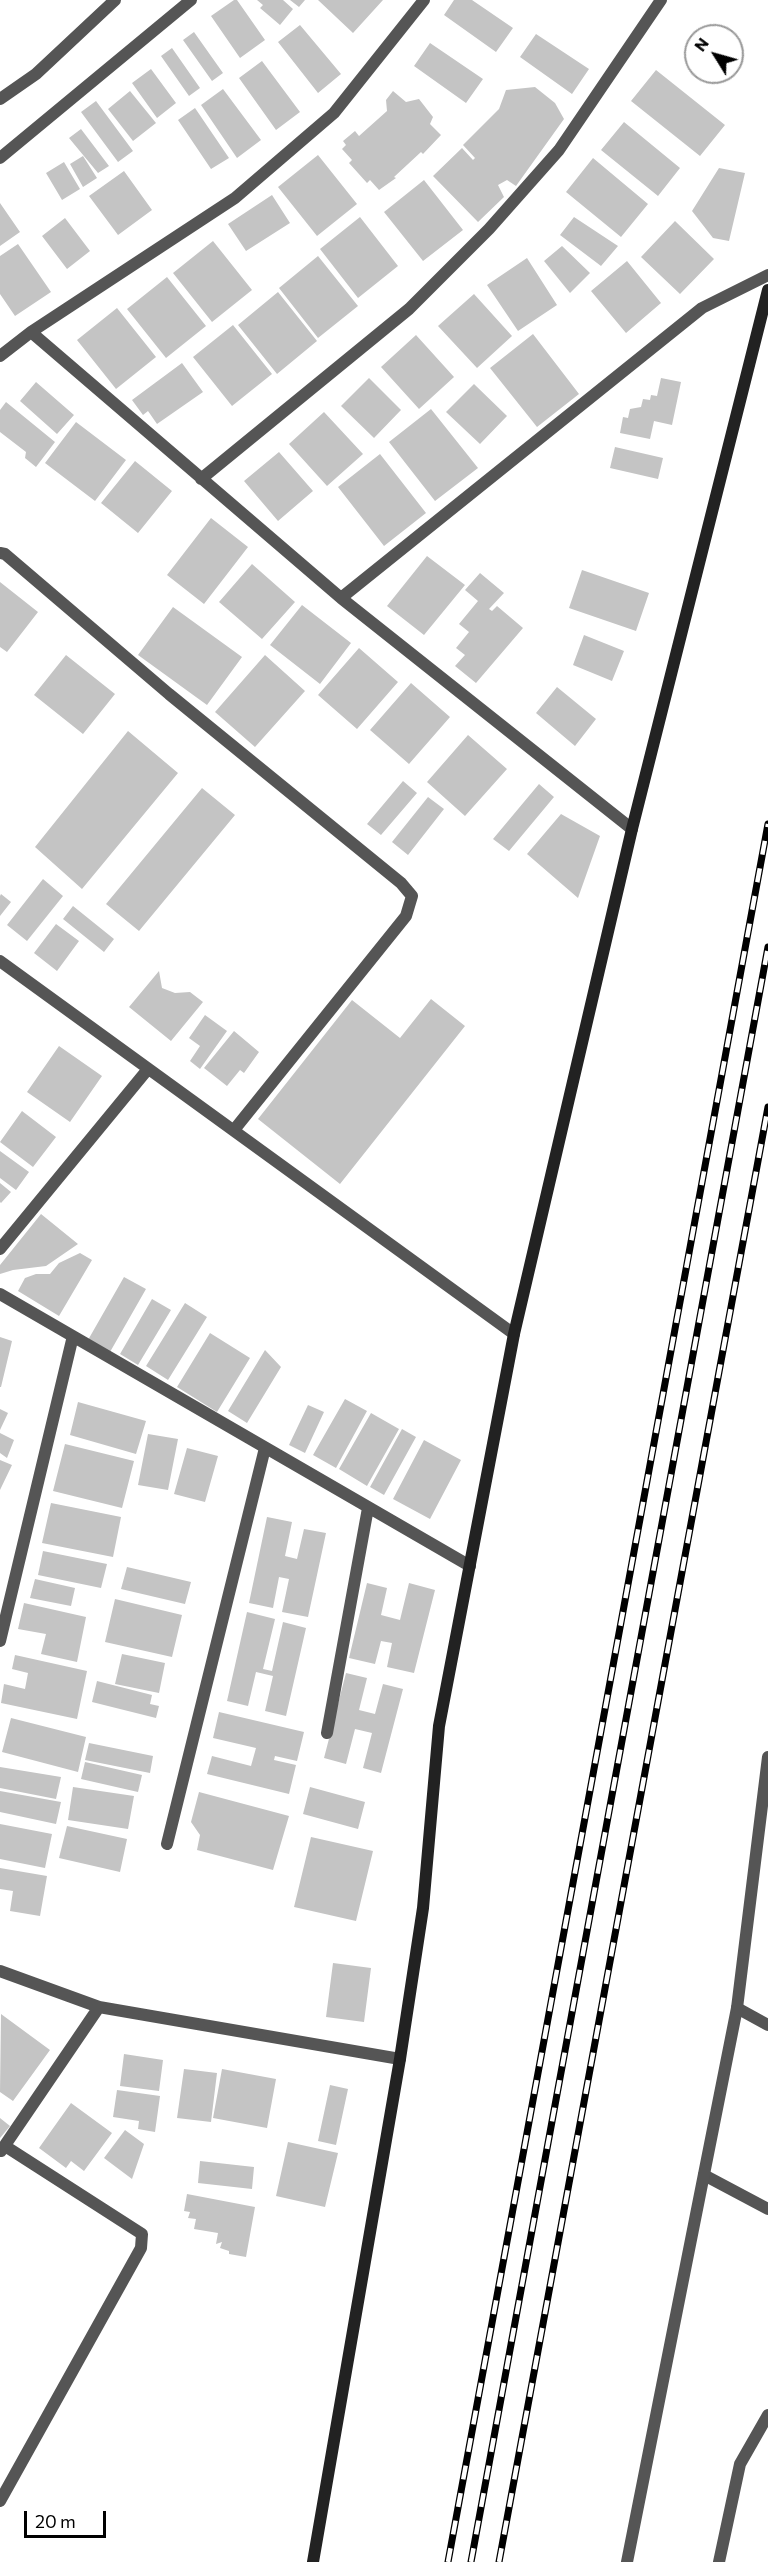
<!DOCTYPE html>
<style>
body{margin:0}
#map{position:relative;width:768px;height:2562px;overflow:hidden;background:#fff;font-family:Commissioner,sans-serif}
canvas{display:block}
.north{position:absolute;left:684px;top:24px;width:60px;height:60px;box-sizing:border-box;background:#fff;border:2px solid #999;border-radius:50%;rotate:307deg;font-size:16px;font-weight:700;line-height:24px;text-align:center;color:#000}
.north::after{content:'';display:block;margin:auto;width:21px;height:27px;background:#000;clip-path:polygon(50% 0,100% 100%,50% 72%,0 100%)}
.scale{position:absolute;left:24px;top:2511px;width:82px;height:27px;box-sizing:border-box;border:3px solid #000;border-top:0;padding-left:8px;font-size:18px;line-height:21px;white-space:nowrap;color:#000;-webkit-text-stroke:4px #fff;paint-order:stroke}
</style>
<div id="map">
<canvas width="768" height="2562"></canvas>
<div class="north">N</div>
<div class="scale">20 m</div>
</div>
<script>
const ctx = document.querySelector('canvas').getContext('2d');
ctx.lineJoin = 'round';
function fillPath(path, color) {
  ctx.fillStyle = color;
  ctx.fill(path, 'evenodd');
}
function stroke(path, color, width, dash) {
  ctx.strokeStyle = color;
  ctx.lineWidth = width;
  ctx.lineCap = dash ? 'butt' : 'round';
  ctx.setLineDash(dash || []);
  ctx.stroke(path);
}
fillPath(new Path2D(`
 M234 0H237L265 40 240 58 211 16Z
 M257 0H283L293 9 280 25 260 8 263 5Z
 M290 0H305L299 7Z
 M318 0H383L353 33Z
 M454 0H472L513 28 496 52 444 15Z
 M300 25 341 74 318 93 278 42Z
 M194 32 223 73 212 81 183 40Z
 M536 34 589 69 572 94 520 57Z
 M430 43 483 79 466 103 414 66Z
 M172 48 200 88 189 96 161 56Z
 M262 61 300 112 276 130 239 78Z
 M151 69 176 103 157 118 132 83Z
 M656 70 725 125 700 156 631 101Z
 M535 87 555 103 564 119 516 186 507 180 498 185 504 197 478 222 433 176 462 148 473 160 475 158 463 145 499 109 506 90Z
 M223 89 261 140 237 158 201 105Z
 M130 91 156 123 133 141 108 109Z
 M393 91 406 102 419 99 433 117 430 124 441 135 423 154 421 152 394 177 396 178 379 190 370 180 367 183 349 163 352 160 342 149 346 145 343 141 355 131 359 136 387 111 386 100Z
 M96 101 133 151 118 162 81 112Z
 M195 108 229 158 211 169 178 120Z
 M624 122 680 168 658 196 601 150Z
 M81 129 109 166 98 173 69 138Z
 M318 155 357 204 317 236 278 187Z
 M83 156 97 178 83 187 70 164Z
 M593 158 648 204 621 237 566 192Z
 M64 162 80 189 62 200 46 173Z
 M719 168 745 173 729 241 713 238 692 211Z
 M124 171 152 210 118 235 89 196Z
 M424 180 463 230 423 261 384 212Z
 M272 195 290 223 246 251 228 224Z
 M0 203 20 232 0 246Z
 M360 217 398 266 358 298 320 249Z
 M574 217 618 246 601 266 560 235Z
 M65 218 90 251 67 269 42 236Z
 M675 221 714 259 680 294 641 257Z
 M213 241 252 290 212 322 173 273Z
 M18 244 51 292 15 316 0 294V256Z
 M562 246 590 273 570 293 544 261Z
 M318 256 358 306 318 338 279 288Z
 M527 258 557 305 518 331 487 285Z
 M627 261 661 303 626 333 591 291Z
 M167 277 206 326 166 358 127 309Z
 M278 292 317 341 277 374 238 325Z
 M474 294 512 336 477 368 438 326Z
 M117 308 156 357 116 389 77 340Z
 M233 325 272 374 232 406 193 357Z
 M533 334 579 394 537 427 490 368Z
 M416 335 454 377 419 409 381 367Z
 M182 363 203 392 157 424 148 411 143 415 132 400Z
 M369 378 401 410 374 438 341 406Z
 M661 378 681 382 672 425 654 421 650 439 620 433 623 417 628 418 630 409 641 407 643 399 650 400 651 395 657 396Z
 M36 382 74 415 57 434 20 401Z
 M474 384 507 416 480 444 446 412Z
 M6 402 55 442 36 467 25 458 26 452 0 432V410Z
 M431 409 478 468 435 501 389 442Z
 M324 412 363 454 327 486 289 444Z
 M76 422 126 460 95 501 45 463Z
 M615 447 663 458 658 479 610 468Z
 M279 452 313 491 278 521 244 481Z
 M380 454 426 513 384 546 338 487Z
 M135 461 172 491 138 533 101 503Z
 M211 518 248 547 204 604 167 575Z
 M427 556 465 585 424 635 387 606Z
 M252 564 295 602 262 639 219 602Z
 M582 570 649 593 636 631 569 608Z
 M480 573 504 593 489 609 492 611 497 606 523 628 476 683 455 666 465 655 456 648 469 632 459 624 478 601 465 590Z
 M0 582 38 612 7 652 0 647Z
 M302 605 351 643 320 684 270 645Z
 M173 607 242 657 207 705 138 655Z
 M584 635 624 651 612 681 573 665Z
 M359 648 398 682 357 729 318 695Z
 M66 655 115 694 83 734 34 695Z
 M265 655 305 691 255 747 215 712Z
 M411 683 450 717 409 764 370 730Z
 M557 687 596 719 575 746 536 713Z
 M128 731 178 773 82 889 35 847Z
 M468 735 507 769 465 816 427 782Z
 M403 781 417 793 381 835 367 824Z
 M539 784 554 797 509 851 493 839Z
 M202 788 235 815 139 931 106 904Z
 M428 797 444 809 408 855 392 842Z
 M561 814 600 836 578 898 527 854Z
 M43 879 63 896 27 941 7 925Z
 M1 894 11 902 0 916V896Z
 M73 906 114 939 104 952 63 919Z
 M56 924 79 941 57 971 34 953Z
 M159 971 162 988 175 993 190 992 203 1002 171 1041 129 1007Z
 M431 999 465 1026 340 1184 258 1119 352 1000 400 1038Z
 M205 1015 227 1031 200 1069 190 1061 200 1046 189 1038Z
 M234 1031 259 1052 244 1073 240 1070 227 1086 204 1068Z
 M59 1046 102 1076 70 1122 27 1092Z
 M22 1111 56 1137 33 1167 0 1142Z
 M0 1151 29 1172 16 1190 0 1178Z
 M0 1183 11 1192 1 1203 0 1202Z
 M41 1214 78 1244 46 1266 13 1270 0 1274V1265Z
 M80 1253 92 1260 59 1316 18 1291 25 1278 36 1274H50L59 1263Z
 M124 1277 146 1289 110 1352 88 1340Z
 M152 1299 171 1310 138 1365 120 1354Z
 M185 1303 207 1317 168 1380 146 1366Z
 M210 1333 250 1358 217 1412 177 1387Z
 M0 1337 12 1341 1 1387H0Z
 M265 1350 281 1367 247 1423 228 1411Z
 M345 1399 367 1411 336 1468 313 1455Z
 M78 1402 146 1421 136 1454 70 1435Z
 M308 1405 324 1412 305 1453 289 1445Z
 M0 1409 8 1413 0 1430Z
 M371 1413 399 1429 367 1486 339 1469Z
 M402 1429 416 1437 384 1495 370 1487Z
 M0 1433 14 1440 7 1458 0 1453Z
 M148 1434 178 1439 168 1490 138 1485Z
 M424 1440 461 1460 430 1519 393 1499Z
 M65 1444 134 1461 122 1508 53 1491Z
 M187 1448 218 1456 205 1502 174 1494Z
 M0 1460 12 1465 0 1490Z
 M51 1503 121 1517 113 1557 42 1543Z
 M267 1517 292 1522 285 1556 297 1559 304 1529 326 1533 308 1617 282 1612 289 1579 279 1577 273 1608 249 1603Z
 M43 1551 107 1564 101 1588 38 1575Z
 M127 1567 191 1582 185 1604 121 1589Z
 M35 1579 75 1588 71 1606 30 1598Z
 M367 1583 387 1588 381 1615 400 1620 409 1583 435 1590 414 1673 387 1667 392 1643 381 1641 375 1664 349 1658Z
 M115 1599 182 1615 172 1657 105 1642Z
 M24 1603 86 1617 77 1662 41 1654 46 1634 18 1629Z
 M247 1612 275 1619 263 1669 272 1671 283 1622 306 1628 286 1716 265 1711 273 1676 256 1672 248 1706 227 1701Z
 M122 1654 165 1663 159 1693 115 1684Z
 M15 1655 87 1671 77 1719 1 1703 4 1684 25 1689 28 1673 12 1669Z
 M346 1673 367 1678 359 1710 375 1714 383 1684 403 1689 381 1773 363 1768 372 1733 355 1729 346 1764 324 1758Z
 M97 1681 152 1695 150 1704 159 1706 156 1718 92 1702Z
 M219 1712 304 1732 297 1761 275 1756 274 1760 296 1765 289 1794 207 1774 212 1756 251 1766 256 1748 213 1738Z
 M11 1718 86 1737 78 1772 2 1752Z
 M89 1743 153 1756 150 1773 85 1760Z
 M85 1762 142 1775 138 1792 81 1779Z
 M0 1767 61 1777 56 1799 0 1788Z
 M73 1787 134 1796 128 1829 68 1820Z
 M310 1787 365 1802 358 1829 303 1814Z
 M0 1791 61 1802 56 1824 0 1812Z
 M199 1792 289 1816 273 1870 197 1850 200 1835 191 1822Z
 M0 1824 52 1834 45 1868 0 1859Z
 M67 1826 127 1839 120 1872 59 1858Z
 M311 1837 373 1851 356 1921 294 1907Z
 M0 1868 47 1876 40 1916 10 1911 13 1891 0 1889Z
 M333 1963 371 1968 364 2022 326 2017Z
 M1 2014 50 2050 13 2101 0 2092Z
 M124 2054 163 2060 159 2091 120 2086Z
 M184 2069 217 2073 211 2122 177 2118Z
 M222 2069 276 2079 267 2128 213 2118Z
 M330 2085 348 2089 336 2145 318 2141Z
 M117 2090 160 2096 155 2132 138 2129 139 2121 113 2117Z
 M71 2103 112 2133 84 2171 71 2161 66 2168 39 2148Z
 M0 2118 10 2126 0 2138Z
 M125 2130 144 2144 132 2179 104 2158Z
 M288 2142 338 2153 325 2207 276 2196Z
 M200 2161 254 2167 252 2189 198 2183Z
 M187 2194 255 2207 246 2257 229 2254V2251L220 2248 222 2242 216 2244 218 2233 194 2229 196 2219 188 2218 190 2212 184 2211Z`), '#c4c4c4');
stroke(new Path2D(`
 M0 158 191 0
 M31 332 341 598 632 829
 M0 356 31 332 235 198 334 113 424 0
 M201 479 409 309 489 229 559 150 661 0
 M0 553 5 554 169 694 401 883 412 896 406 916 234 1130
 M341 598 702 308 768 275
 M0 961 514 1334
 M0 1249 148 1069
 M0 1294 470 1566
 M0 1641 73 1336
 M327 1733 368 1508
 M167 1844 265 1448
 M0 1971 99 2007 400 2059
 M737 2008 768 2025
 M1 2151 99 2007
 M704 2175 768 2209
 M0 2501 141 2248 142 2234 5 2146
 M719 2562 740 2464 768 2415`), '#555', 12);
stroke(new Path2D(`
 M0 99 36 74 115 0
 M627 2562 737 2008 768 1757`), '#555', 12);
stroke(new Path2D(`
 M313 2562 400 2059 423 1908 439 1726 514 1334 632 829 768 290`), '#222', 12);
const rail = new Path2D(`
 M448 2562 768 824
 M471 2562 768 947
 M499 2562 768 1107`);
stroke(rail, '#000', 7);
stroke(rail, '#fff', 4.5, [14]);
</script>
